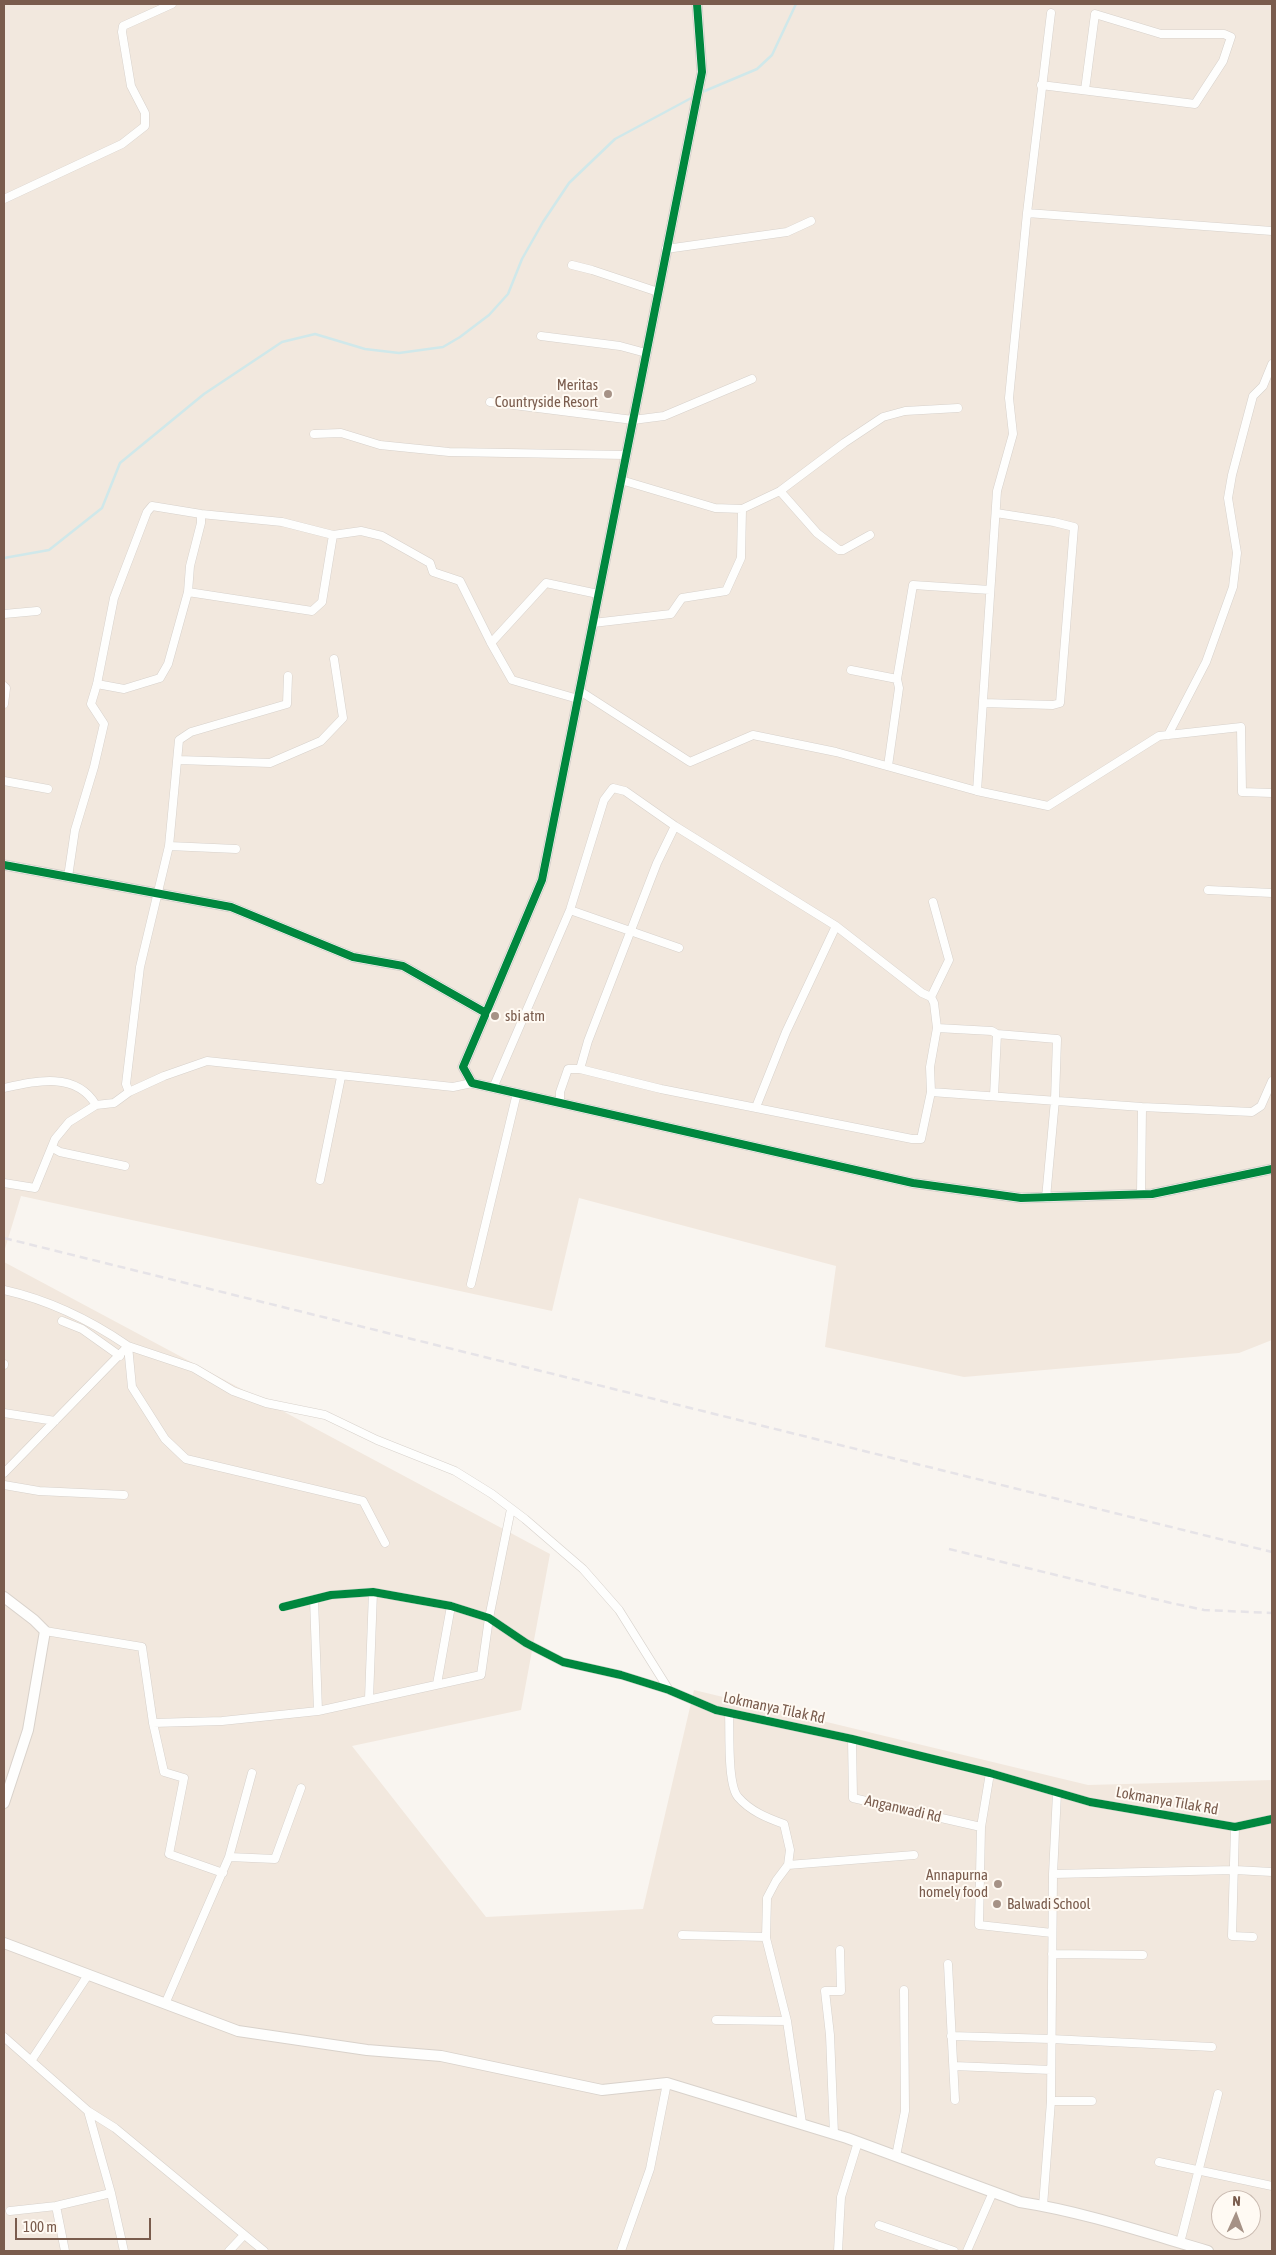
<!DOCTYPE html>
<style>
body{margin:0}
#map{position:relative;width:1276px;height:2255px;overflow:hidden;background:#f9f5f0;font-family:"Asap Condensed",sans-serif}
canvas{display:block}
.frame{position:absolute;inset:0;border:5px solid #7a5c4d;pointer-events:none}
.north{position:absolute;left:1211px;top:2190px;width:50px;height:50px;box-sizing:border-box;background:#fffaf3;border:1px solid #cabbb1;border-radius:50%;rotate:2deg;font-size:14px;font-weight:700;line-height:20px;text-align:center;color:#7a5c4d}
.north::after{content:'';display:block;margin:auto;width:18px;height:22px;background:#a69286;clip-path:polygon(50% 0,100% 100%,50% 72%,0 100%)}
.scale{position:absolute;left:15px;top:2218px;width:136px;height:22px;box-sizing:border-box;border:2px solid #7a5c4d;border-top:0;padding-left:6px;font-size:15px;line-height:18px;white-space:nowrap;color:#7a5c4d;-webkit-text-stroke:4px #fffaf3;paint-order:stroke}
</style>
<div id="map">
<canvas width="1276" height="2255"></canvas>
<div class="frame"></div>
<div class="north">N</div>
<div class="scale">100 m</div>
</div>
<script>
const ctx = document.querySelector('canvas').getContext('2d');
ctx.lineJoin = 'round';
function fillPath(path, color) {
  ctx.fillStyle = color;
  ctx.fill(path, 'evenodd');
}
function stroke(path, color, width, dash) {
  ctx.strokeStyle = color;
  ctx.lineWidth = width;
  ctx.lineCap = dash ? 'butt' : 'round';
  ctx.setLineDash(dash || []);
  ctx.stroke(path);
}
function drawText(font, color, halo, rows, align = 'center') {
  ctx.font = font + ' "Asap Condensed",sans-serif';
  ctx.lineWidth = 4;
  ctx.setLineDash([]);
  ctx.textBaseline = 'middle';
  ctx.strokeStyle = halo;
  ctx.fillStyle = color;
  for (const [text, x, y, turn = 0] of rows) {
    ctx.save();
    ctx.translate(x, y);
    ctx.rotate((+turn || 0) * Math.PI / 180);
    ctx.textAlign = isNaN(turn) ? turn : align;
    if (halo) ctx.strokeText(text, 0, 0);
    ctx.fillText(text, 0, 0);
    ctx.restore();
  }
}
fillPath(new Path2D(`
 M4 4H1272V1340L1239 1353 964 1377 825 1347 836 1266 579 1198 552 1311 21 1196 4 1252Z
 M4 1262 550 1554 521 1710 352 1746 486 1917 643 1909 694 1690 1088 1785 1272 1780V2251H4ZM1221 2200H1251V2230H1221Z`), '#f2e8de');
stroke(new Path2D(`
 M700 93 757 69 772 55 796 4
 M4 558 49 550 102 508 120 463 204 394 282 342 315 334 365 349 399 353 443 347 460 337 489 315 508 294 522 259 543 222 569 183 615 139 695 96`), '#d0e8ea', 2.5);
const minor = new Path2D(`
 M1041 85 1195 104 1223 61 1231 37 1224 34H1161L1095 14 1085 90
 M4 199 122 144 145 126V113L131 86 122 32 123 26 172 4
 M1027 213 1051 13
 M666 249 787 232 811 221
 M572 265 592 270 658 292
 M541 336 620 346 646 353
 M490 402 633 420 664 416 752 379
 M314 434 341 433 380 445 449 452 626 455
 M621 480 715 508 742 509 780 491 844 443 883 417 905 411 958 408
 M780 491 817 533 839 550H843L870 535
 M188 592 312 611 322 602 333 535
 M4 614 37 611
 M593 623 671 614 682 598 726 591 741 558 742 509
 M491 643 546 583 598 594
 M851 670 897 679
 M97 684 124 689 160 678 168 664 188 592 190 566 201 523V514
 M4 686 6 688 4 704
 M580 691 690 762 753 735 836 752 977 791 1048 806 1159 736 1241 727 1242 792 1272 793
 M983 703 1053 705 1060 703 1074 527 1054 522 996 513
 M1168 735 1206 662 1233 587 1237 553 1228 498 1232 475 1253 396 1263 386 1272 364
 M178 760 270 763 321 741 343 718 334 659
 M888 766 899 688 897 679 913 585 990 590
 M4 781 48 789
 M977 791 997 491 1013 434 1009 398 1027 213 1272 231
 M169 846 236 849
 M68 877 75 830 94 767 104 724 91 704 97 684 114 598 147 512 152 506 201 514 282 522 333 535 361 531 382 536 430 563 433 572 460 581 491 643 512 680 578 699
 M1208 890 1272 893
 M570 910 679 948
 M931 997 949 960 933 902
 M937 1028 992 1031 997 1034 1057 1039 1055 1100 1046 1198
 M580 1069 588 1041 657 863 675 826
 M4 1088C35 1081 76 1071 96 1105
 M493 1088 570 910 604 800 613 788 625 791 675 826 836 926 922 993 931 997 934 1003 937 1028 930 1067 931 1092 921 1139H912L661 1089 580 1069H568L560 1092V1103
 M129 1092 126 1084 140 967 169 846 179 740 191 732 287 704 288 676
 M931 1092 1142 1107 1252 1112 1261 1106 1272 1081
 M994 1096 997 1034
 M756 1107 786 1032 836 926
 M53 1148 60 1152 125 1166
 M320 1180 341 1077
 M4 1183 35 1188 55 1139 69 1122 96 1105 114 1103 129 1092 164 1076 207 1061 453 1087 472 1083
 M1141 1195 1142 1107
 M471 1284 517 1093
 M4 1290C49 1300 90 1320 128 1346L132 1387 165 1439 186 1459 363 1501 385 1543
 M62 1321 82 1329 120 1356
 M4 1364V1365
 M4 1413 55 1421
 M4 1473 128 1346 194 1368 233 1391 266 1403 325 1415 377 1440 455 1471 492 1494 525 1519 583 1569 619 1610 669 1690
 M4 1485 39 1491 124 1495
 M314 1599 318 1711
 M283 1607 331 1595 373 1592 451 1606 489 1618 526 1643 563 1662 621 1675 669 1690 716 1710 852 1739 990 1773 1090 1802 1235 1827 1272 1819
 M45 1631 142 1647 153 1723 164 1772 184 1778 169 1854 223 1873
 M437 1684 451 1606
 M369 1699 373 1592
 M729 1713C730 1730 727 1784 738 1797 750 1811 767 1818 784 1824L790 1850 788 1865 776 1881 767 1898 766 1938 787 2021 802 2123
 M153 1723 222 1721 318 1711 481 1675 489 1618 511 1509
 M852 1739 853 1798 981 1827
 M990 1773 981 1827 979 1925 1052 1933
 M1235 1827 1232 1936 1253 1937
 M229 1857 275 1859 301 1788
 M788 1865 914 1855
 M1053 1874 1235 1870 1272 1872
 M682 1935 766 1937
 M1052 1954 1143 1955
 M948 1964 955 2100
 M165 2004 229 1857 252 1773
 M716 2020 787 2021
 M951 2036 1051 2039 1212 2047
 M4 2037 88 2111 115 2128 264 2251
 M31 2061 88 1975
 M954 2066 1051 2070
 M1051 2101H1092
 M88 2111 111 2193 124 2251
 M834 2134 830 2035 825 1991H841L840 1950
 M896 2156 905 2111 904 1990
 M1159 2162 1272 2186
 M56 2206 65 2251
 M1043 2206 1051 2101 1053 1874 1057 1793
 M10 2211 56 2206 111 2193
 M879 2225 954 2251
 M1180 2243 1218 2094
 M229 2251 244 2235
 M621 2251 650 2169 667 2083
 M838 2251 841 2197 858 2142
 M967 2251 993 2192`);
const tertiary = new Path2D(`
 M4 865 231 907 353 957 403 966 486 1013 542 880 702 72 697 4
 M486 1013 463 1067 472 1083 913 1183 1021 1198 1152 1194 1272 1169`);
const secondary = new Path2D(`
 M4 1597 34 1620 45 1631 28 1730 4 1803
 M4 1943 238 2031 367 2050 441 2056 602 2090 667 2083 847 2138 1020 2202C1084 2212 1146 2233 1208 2251`);
stroke(minor, '#d7d1cb', 9);
stroke(tertiary, '#d7d1cb', 11);
stroke(secondary, '#d9d2cb', 12);
stroke(minor, '#fefefd', 8);
stroke(tertiary, '#fefefd', 9);
stroke(secondary, '#fefefd', 10);
stroke(new Path2D(`
 M4 1238 1272 1552
 M949 1549 1171 1603 1204 1610 1272 1613`), '#e6e3e7', 2.5, [8, 5]);
stroke(new Path2D(`
 M4 865 231 907 353 957 403 966 486 1013 542 880 702 72 697 4
 M486 1013 463 1067 472 1083 913 1183 1021 1198 1152 1194 1272 1169
 M283 1607 331 1595 373 1592 451 1606 489 1618 526 1643 563 1662 621 1675 669 1690 716 1710 852 1739 990 1773 1090 1802 1235 1827 1272 1819`), '#00873e', 8);
for (const [x, y, r, color] of [
 [608,394,5,"#a69286"],
 [495,1016,5,"#a69286"],
 [998,1884,5,"#a69286"],
 [997,1904,5,"#a69286"]
]) {
  const dot = new Path2D();
  dot.arc(x, y, r, 0, 2 * Math.PI);
  ctx.fillStyle = color;
  ctx.fill(dot);
  stroke(dot, '#fffaf3', 2);
}
drawText('15px', '#7a5c4d', '#fffaf3', [
 ["Meritas",598,385],
 ["Countryside Resort",598,402],
 ["sbi atm",505,1016,"left"],
 ["Annapurna",988,1875],
 ["homely food",988,1892],
 ["Balwadi School",1007,1904,"left"]
], 'right');
drawText('15px', '#7a5c4d', '#fffaf3', [
 ["Lokmanya Tilak Rd",774,1708,12],
 ["Lokmanya Tilak Rd",1167,1801,10],
 ["Anganwadi Rd",903,1809,13]
]);
</script>
